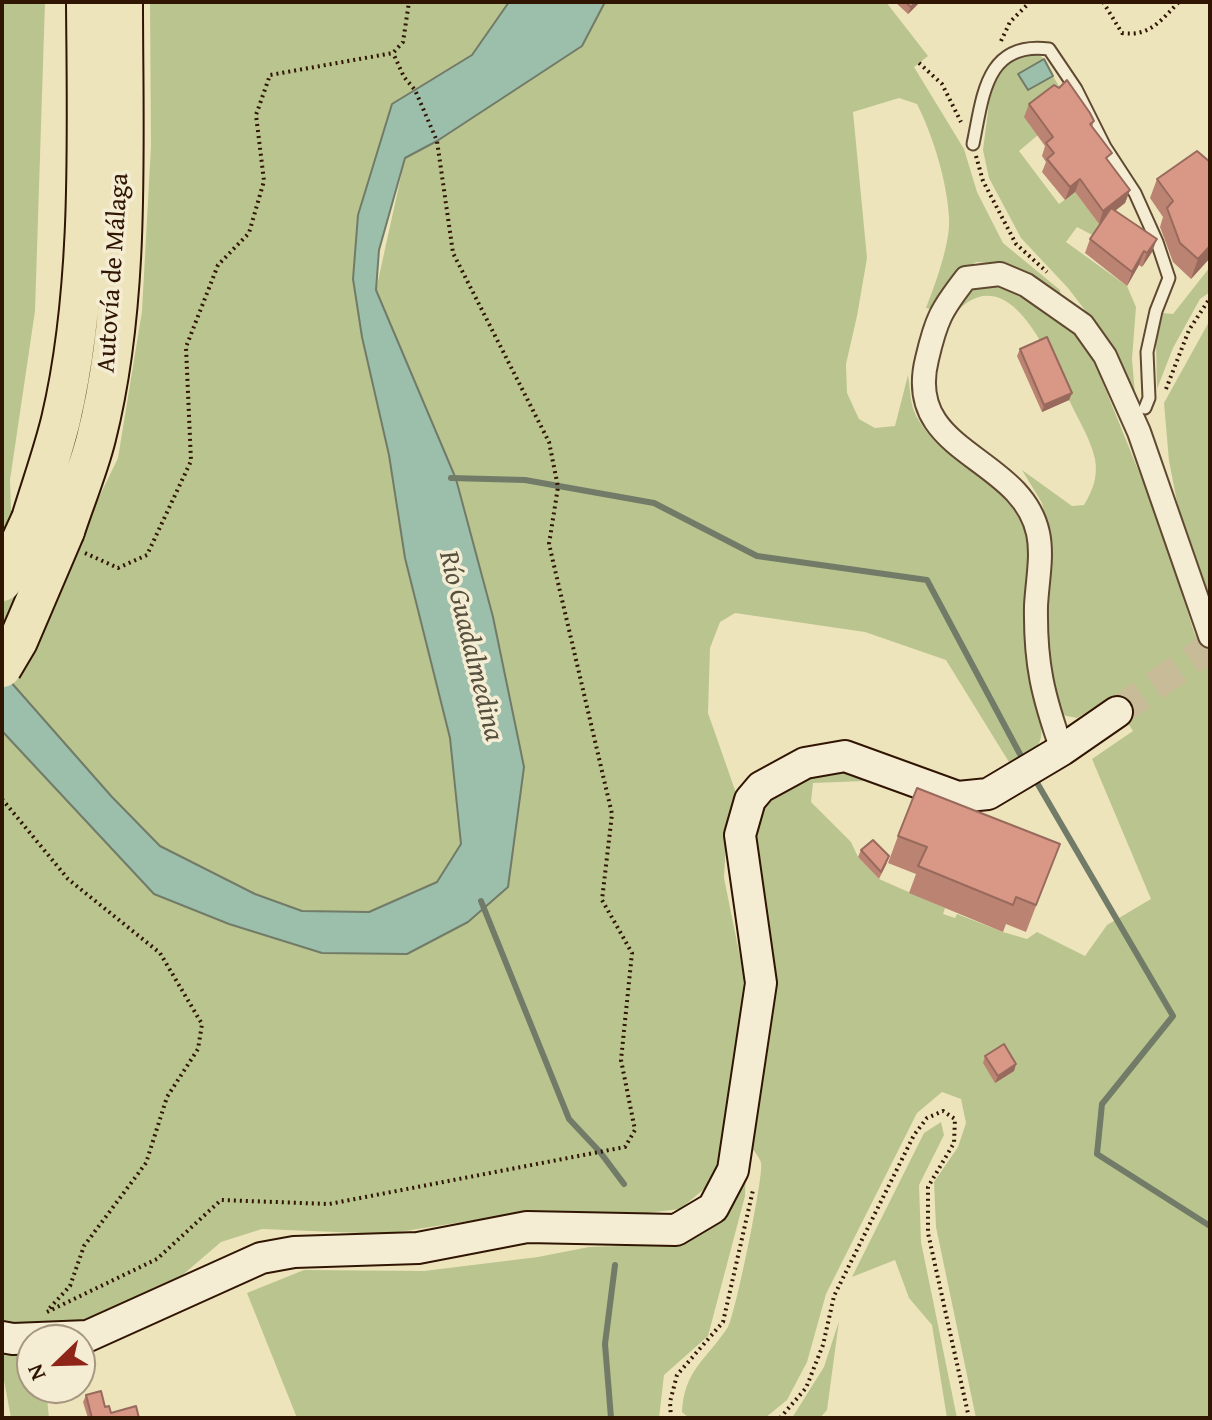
<!DOCTYPE html>
<meta charset="utf-8">
<style>
body{margin:0}
#map{position:relative;width:1212px;height:1420px;overflow:hidden;background:#eee4bc;font-family:"Gentium Book Plus",serif}
canvas{display:block}
.frame{position:absolute;inset:0;border:4px solid #311503;pointer-events:none}
.north{position:absolute;left:16px;top:1324px;width:80px;height:80px;box-sizing:border-box;background:#f4edd3;border:2px solid #a69780;border-radius:50%;rotate:247deg;font-size:22px;font-weight:700;line-height:32px;text-align:center;color:#311503}
.north::after{content:'';display:block;margin:auto;width:28px;height:36px;background:#8f2418;clip-path:polygon(50% 0,100% 100%,50% 72%,0 100%)}
</style>
<div id="map">
<canvas width="1212" height="1420"></canvas>
<div class="frame"></div>
<div class="north">N</div>
</div>
<script>
const ctx = document.querySelector('canvas').getContext('2d');
ctx.lineJoin = 'round';
function fillPath(path, color) {
  ctx.fillStyle = color;
  ctx.fill(path, 'evenodd');
}
function stroke(path, color, width, dash) {
  ctx.strokeStyle = color;
  ctx.lineWidth = width;
  ctx.lineCap = dash ? 'butt' : 'round';
  ctx.setLineDash(dash || []);
  ctx.stroke(path);
}
function drawText(font, color, halo, rows, align = 'center') {
  ctx.font = font + ' "Gentium Book Plus",serif';
  ctx.lineWidth = 7;
  ctx.setLineDash([]);
  ctx.textBaseline = 'middle';
  ctx.strokeStyle = halo;
  ctx.fillStyle = color;
  for (const [text, x, y, turn = 0] of rows) {
    ctx.save();
    ctx.translate(x, y);
    ctx.rotate((+turn || 0) * Math.PI / 180);
    ctx.textAlign = isNaN(turn) ? turn : align;
    if (halo) ctx.strokeText(text, 0, 0);
    ctx.fillText(text, 0, 0);
    ctx.restore();
  }
}
fillPath(new Path2D(`
 M2 2H45L35 311 10 480 11 511 80 536 118 458 142 311 151 146 150 2H509L472 55 392 105 358 215 389 455 405 558 450 738 461 844 437 882 369 912 302 911 255 894 160 846 112 797 2 672Z
 M605 2H886L928 56 914 67 964 149 977 192 1003 243 1060 290 1061 298 1005 264 976 262 949 280 936 310 926 308C935 285 951 242 949 217 947 181 933 136 917 104L899 98 853 112 867 258 857 316 846 364 847 393 859 419 875 428 895 426 908 375C910 387 910 400 914 411 927 441 957 459 983 477 996 486 1011 497 1019 510 1043 551 1023 629 1029 678 1032 696 1044 720 1041 737 1038 752 1023 759 1012 767L946 660 865 632 735 613 720 622 710 648 708 713 736 793 727 822 724 878 744 977 737 1058 724 1153 709 1185 680 1209 647 1213 532 1211 386 1234 262 1229 221 1242 172 1284 76 1327 42 1328 2 1322V731L154 894 229 924 322 953 408 954 468 922 493 617 456 478 376 290 405 158 437 141 582 46Z
 M1036 52 1044 59 1018 74 1027 90 1053 76 1063 93 1025 116 1038 135 1019 151 1059 204 1075 192 1102 228 1096 237 1077 227 1066 242 1127 286 1136 307 1132 359 1135 394 1128 397 1107 339 1068 288 1021 238 989 178 983 150 989 103 997 72 1011 59Z
 M1210 267V292L1200 299 1173 348 1157 389 1156 342 1163 313 1173 314Z
 M994 282 1025 292 1061 315 1090 351 1158 519 1194 632 1210 665V1418H976L936 1227 934 1182 958 1147 966 1123 961 1099 942 1092 917 1113 826 1294 807 1362 787 1400 765 1418H689L682 1412C684 1370 707 1359 728 1327 735 1316 764 1175 761 1163 760 1158 754 1151 751 1147L754 831 763 801 782 784 840 769 866 772 865 781 813 783 811 802 851 842 858 857 879 879 945 908 943 914 955 918 957 914 1003 932 1027 939 1037 932 1085 956 1107 925 1151 899 1092 759 1133 731 1111 697 1077 718 1062 715 1052 692 1045 658 1051 540 1042 503 1022 470 1072 506 1084 505C1093 490 1098 477 1095 459 1091 440 1078 419 1070 402 1049 355 1005 245 947 323 958 296 965 290 994 282Z
 M1210 320V615L1185 543 1169 461 1164 403Z
 M941 1122 944 1135 919 1185 921 1242 957 1418H947L932 1325 909 1298 895 1260 852 1277 924 1133Z
 M746 1169 745 1196 708 1336 664 1375 659 1418H297L247 1293 304 1270 424 1271 538 1257 589 1247 655 1245 697 1231Z
 M839 1321 827 1410 820 1418H792L824 1367Z
 M2 1347 32 1349V1388H46L49 1418H11L2 1370Z`), '#bac48f');
const water = new Path2D(`
 M509 2H605L582 46 437 141 405 158 379 250 376 290 456 479 493 617 524 767 508 887 468 922 407 954 322 953 229 924 154 894 2 731V672L112 797 160 846 255 894 302 911 369 912 437 882 461 844 450 738 405 558 389 455 362 337 353 279 358 215 392 104 472 55Z
 M1044 59 1053 76 1028 90 1018 74Z`);
fillPath(water, '#9bbfab');
stroke(water, '#717b68', 2);
stroke(new Path2D(`
 M451 478 525 480 654 503 757 556 927 580 1021 756
 M1036 781 1173 1016 1102 1104 1097 1154 1210 1226
 M481 901 569 1119 600 1152 624 1184
 M611 1418 605 1344 615 1265`), '#717b68', 6);
stroke(new Path2D(`
 M1117 712 1210 647`), '#c8bb97', 30, [30, 15]);
const lane = new Path2D(`
 M973 144C983 97 985 41 1049 49L1076 89 1105 147 1135 193 1157 242 1169 278 1156 311 1147 352 1149 398 1145 408`);
const street = new Path2D(`
 M1062 750C1043 696 1035 664 1036 606 1037 583 1043 556 1038 533 1021 455 903 454 927 359 936 320 941 310 966 278L1000 274 1026 285 1083 325 1105 356 1139 432 1210 636`);
const secondary = new Path2D(`
 M2 1337 13 1339 88 1336 261 1258 294 1252 418 1248 527 1227 676 1230 713 1208 733 1170 761 983 740 835 750 800 761 787 805 763 845 756 958 797 988 794 1062 750 1117 712`);
const highway = new Path2D(`
 M31 519C41 486 53 453 61 420 92 289 87 136 86 2
 M65 531C75 500 88 470 96 438 131 299 123 145 123 2`);
stroke(lane, '#604931', 15);
stroke(street, '#604931', 26);
stroke(secondary, '#311503', 34);
stroke(highway, '#311503', 42);
stroke(new Path2D(`
 M1103 2 1122 33C1150 37 1161 20 1179 2
 M1001 41 1010 22 1030 2
 M919 63 942 84 961 122
 M976 156 983 181 1016 244 1047 272
 M1166 389 1189 330 1210 298
 M85 553 118 568 147 555 191 461 186 347 218 265 249 233 264 181 256 115 270 75 393 53 403 42 409 2
 M2 799 68 879 160 953 202 1024 198 1049 167 1097 146 1163 84 1246 70 1286 47 1311
 M47 1312 157 1259 221 1200 329 1204 625 1147 635 1130 621 1060 632 953 602 900 612 814 549 544 558 487 549 442 453 253 437 141 415 90 404 77 393 53
 M671 1418 670 1402 677 1375 723 1322 753 1190
 M780 1418 806 1388 823 1345 834 1296 914 1135 927 1118 943 1111 955 1119 954 1143 928 1187V1233L969 1418`), '#311503', 4, [2, 4]);
stroke(lane, '#f4edd3', 11);
stroke(street, '#f4edd3', 22);
stroke(secondary, '#f4edd3', 30);
stroke(highway, '#eee4bc', 38);
const highwayBridge = new Path2D(`
 M2 582 31 519
 M2 668 18 641 65 531`);
stroke(highwayBridge, '#311503', 42, []);
stroke(highwayBridge, '#eee4bc', 38);
fillPath(new Path2D(`
 M895 2H920L908 14Z
 M1029 104 1094 121 1092 127 1108 162 1130 190 1125 203 1115 210 1152 252 1142 267 1139 265 1127 286 1085 253 1090 239 1103 220 1099 224 1075 192 1065 200 1042 172 1046 162 1042 156 1045 146 1024 117Z
 M1157 179 1210 258 1191 279 1173 262 1160 227 1163 217 1150 198Z
 M1020 349 1072 393 1069 400 1042 412 1017 356Z
 M898 836 1060 844 1026 932 1006 924 1003 932 909 893 916 874 888 863Z
 M861 850 887 863 879 879 858 857Z
 M985 1056 1016 1064 1014 1071 995 1083 983 1063Z
 M86 1395 105 1407 111 1413 139 1418H88L83 1402Z`), '#bb8372');
fillPath(new Path2D(`
 M916 2H920L908 14 911 7Z
 M1080 179 1075 192 1065 200 1070 187Z
 M1130 190 1125 203 1099 224 1103 211Z
 M1157 239 1152 252 1142 267 1147 253Z
 M1210 246V258L1191 279 1198 259Z
 M1144 251 1139 265 1127 286 1132 272Z
 M1072 393 1069 400 1042 412 1044 405Z
 M1016 1064 1014 1071 995 1083 998 1076Z`), '#986a5d');
const building = new Path2D(`
 M905 2H916L911 7Z
 M1067 80 1090 113 1094 121 1090 124 1112 153 1106 158 1130 190 1103 211 1080 179 1070 187 1047 159 1054 153 1046 143 1053 137 1029 104 1054 85 1059 88Z
 M1197 151 1210 162V246L1198 259 1180 243 1167 208 1173 201 1157 179Z
 M1111 208 1157 239 1147 253 1144 251 1132 272 1090 239Z
 M1047 337 1072 393 1044 405 1020 349Z
 M917 788 1060 844 1036 905 1016 897 1013 905 918 866 927 847 898 836Z
 M873 840 889 856 881 872 861 850Z
 M1004 1044 1016 1064 998 1076 985 1056Z
 M101 1391 105 1407 109 1406 111 1413 136 1406 139 1418H92L86 1395Z`);
fillPath(building, '#d99885');
stroke(building, '#986a5d', 2);
drawText('26px', '#311503', '#f4edd3', [
 ["Autovía de Málaga",114,273,-86]
]);
drawText('italic 28px', '#56503e', '#f4edd3', [
 ["Río Guadalmedina",470,646,76]
]);
</script>
